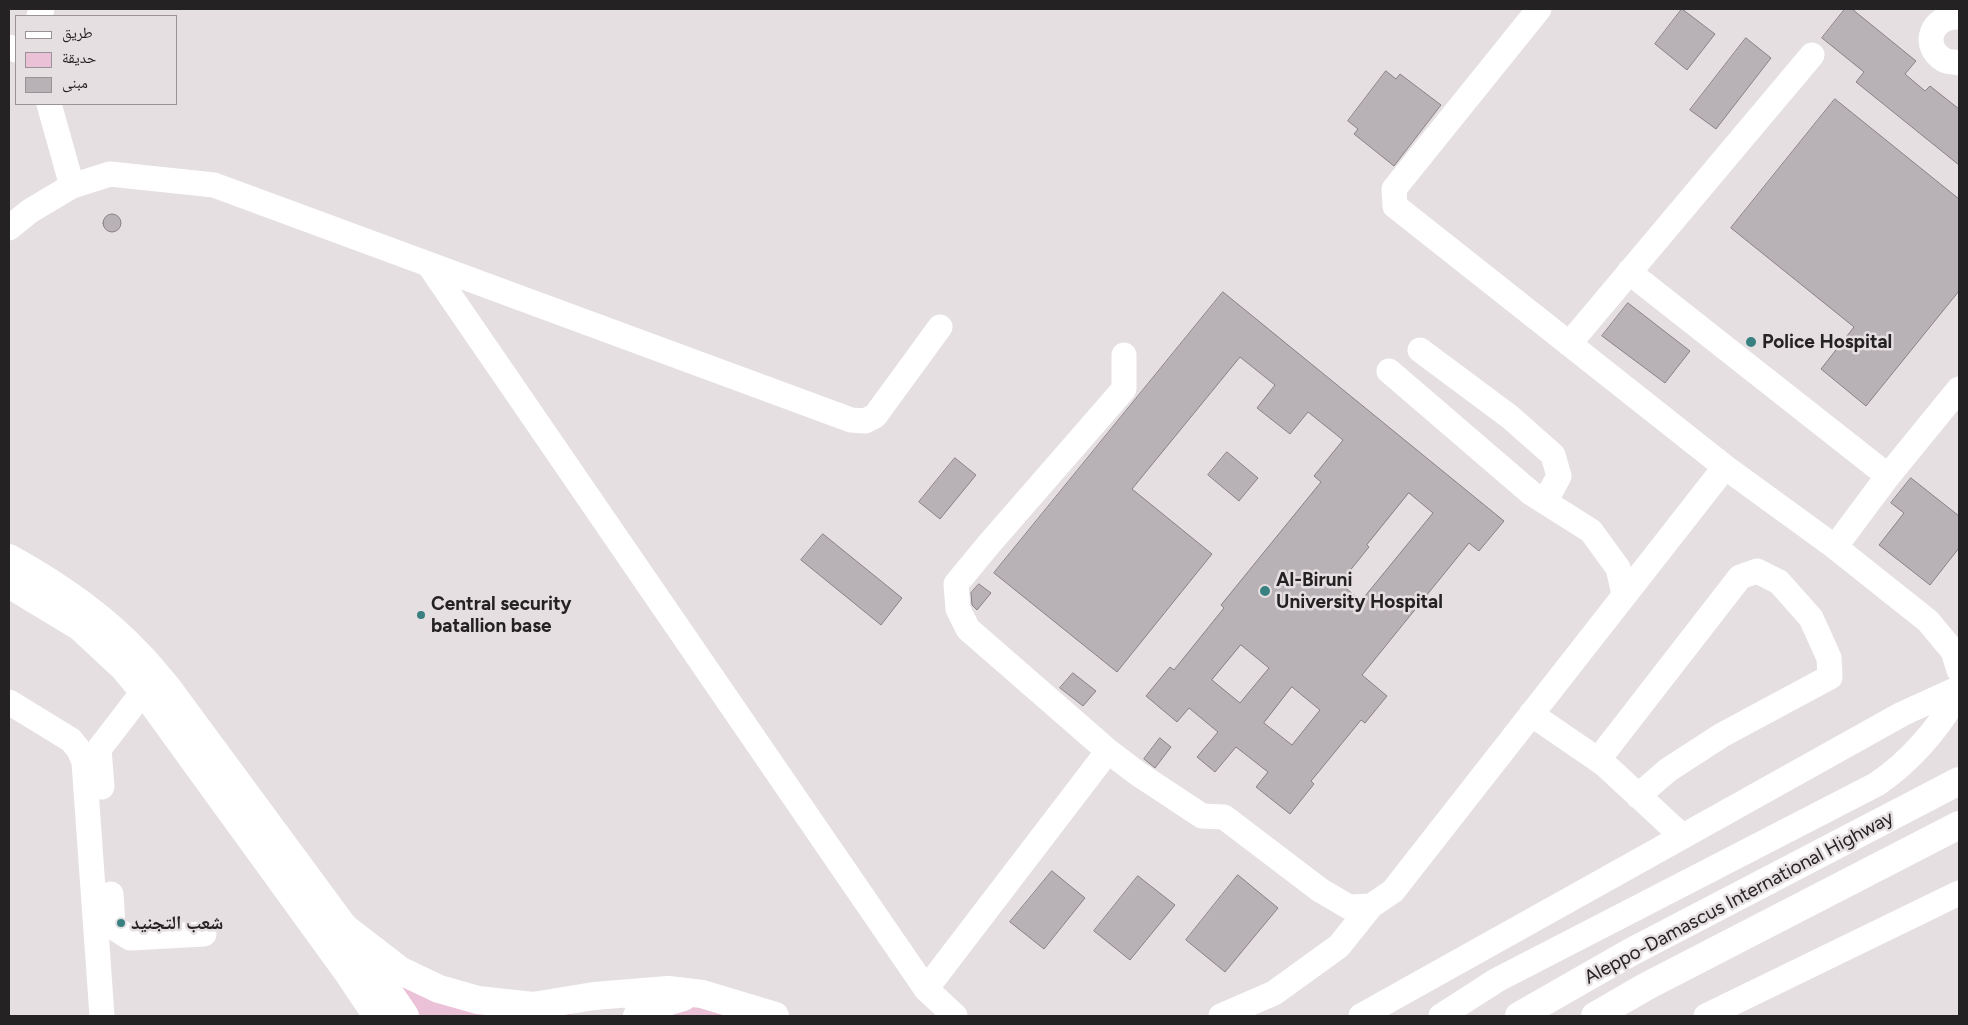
<!DOCTYPE html>
<meta charset="utf-8">
<style>
body{margin:0}
#map{position:relative;width:1968px;height:1025px;overflow:hidden;background:#e6dfe2;font-family:Figtree,"Noto Naskh Arabic",sans-serif}
canvas{display:block}
.frame{position:absolute;inset:0;border:10px solid #252224;pointer-events:none}
.legend{position:absolute;left:15px;top:15px;width:162px;height:90px;box-sizing:border-box;background:#e6dfe2;border:1px solid #999396;margin:0;padding:6px 9px;list-style:none;font-size:15px;color:#252224}
.legend li{display:flex;align-items:center;gap:10px;height:25px}
.legend b{width:25px;border:1px solid #999396}
</style>
<div id="map">
<canvas width="1968" height="1025"></canvas>
<div class="frame"></div>
<ul class="legend">
<li><b style="height:6px;background:#fff"></b>طريق</li>
<li><b style="height:14px;background:#ebc1d8"></b>حديقة</li>
<li><b style="height:14px;background:#b8b1b5"></b>مبنى</li>
</ul>
</div>
<script>
const ctx = document.querySelector('canvas').getContext('2d');
ctx.lineJoin = 'round';
function fillPath(path, color) {
  ctx.fillStyle = color;
  ctx.fill(path, 'evenodd');
}
function stroke(path, color, width, dash) {
  ctx.strokeStyle = color;
  ctx.lineWidth = width;
  ctx.lineCap = dash ? 'butt' : 'round';
  ctx.setLineDash(dash || []);
  ctx.stroke(path);
}
function drawText(font, color, halo, rows, align = 'center') {
  ctx.font = font + ' Figtree,"Noto Naskh Arabic",sans-serif';
  ctx.lineWidth = 5;
  ctx.setLineDash([]);
  ctx.textBaseline = 'middle';
  ctx.strokeStyle = halo;
  ctx.fillStyle = color;
  for (const [text, x, y, turn = 0] of rows) {
    ctx.save();
    ctx.translate(x, y);
    ctx.rotate((+turn || 0) * Math.PI / 180);
    ctx.textAlign = isNaN(turn) ? turn : align;
    if (halo) ctx.strokeText(text, 0, 0);
    ctx.fillText(text, 0, 0);
    ctx.restore();
  }
}
fillPath(new Path2D(`
 M380 967 433 994 595 997 569 1016H414Z
 M669 1000 749 1016H625Z`), '#ebc1d8');
const building = new Path2D(`
 M1682 9 1715 34 1687 70 1655 44Z
 M1845 9H1852L1916 61 1905 74 1925 91 1930 86 1959 109V165L1856 82 1864 72 1822 38Z
 M1746 38 1771 58 1716 129 1690 110Z
 M1386 71 1396 79 1400 74 1441 105 1394 166 1354 134 1358 129 1348 121Z
 M1835 99 1959 199V291L1866 406 1821 369 1854 327 1731 228Z
 M103 223a9 9 0 1 1 18 0a9 9 0 1 1-18 0Z
 M1223 292 1504 521 1479 551 1469 543 1362 675 1387 696 1365 723 1361 720 1321 769 1311 781 1314 784 1290 814 1256 787 1268 772 1236 747 1215 772 1197 757 1218 732 1189 708 1177 722 1146 696 1170 667 1174 670 1224 608 1221 605 1321 482 1314 476 1343 440 1308 412 1290 434 1257 408 1275 385 1240 357 1132 489 1212 554 1117 672 994 573ZM1409 493 1433 513 1361 601 1340 583 1369 547 1367 545ZM1241 645 1269 668 1240 703 1212 680ZM1292 687 1320 710 1292 745 1264 723Z
 M1628 303 1690 351 1665 383 1602 336Z
 M1227 452 1258 478 1239 501 1208 475Z
 M955 458 976 475 940 519 919 502Z
 M1911 478 1959 516V548L1930 585 1879 545 1904 513 1891 503Z
 M823 534 902 598 881 625 801 560Z
 M979 584 991 593 977 610 972 605 971 593Z
 M1073 673 1096 691 1083 706 1060 688Z
 M1160 738 1171 747 1155 768 1144 759Z
 M1052 871 1085 898 1044 949 1010 922Z
 M1238 875 1278 908 1225 972 1186 940Z
 M1138 876 1175 905 1130 960 1094 931Z`);
fillPath(building, '#b8b1b5');
stroke(building, '#888185', 1);
stroke(new Path2D(`
 M1539 9 1394 189 1395 206 1725 467 1835 547 1928 621 1953 651 1959 670
 M39 16 42 9
 M1959 17C1932 15 1920 46 1944 60 1948 62 1955 62 1959 63
 M9 47 16 50
 M49 104 72 186
 M9 228 30 211 72 186 110 174 214 185 851 420 865 421 875 416 940 327
 M429 265 926 989 955 1016
 M1629 272 1888 476
 M1569 344 1812 55
 M1420 350 1510 417 1553 455 1559 476 1545 502
 M1124 355V389L989 544 956 584 958 609 968 629 1108 751 1137 773 1202 816 1224 817 1320 890 1349 907 1371 906 1393 891 1725 467
 M1389 371 1531 493 1591 531 1618 568 1624 594
 M1835 547 1888 476 1959 389
 M9 702 71 740 79 750 84 762 102 1016
 M1531 714 1604 764 1682 836
 M1598 760 1740 577 1757 571 1779 582 1811 618 1829 658 1830 677 1722 735 1668 770 1638 796
 M102 787 99 749 143 692
 M111 894 113 927 130 938 204 934
 M926 989 1108 751
 M1221 1016 1274 993 1339 946 1371 906
 M1361 1016 1902 714 1959 688
 M1441 1016 1497 980 1877 784C1912 760 1938 729 1959 693
 M1706 1016 1959 893`), '#fff', 25);
stroke(new Path2D(`
 M9 558C56 584 102 615 139 655 149 665 158 677 167 687L344 927 405 1016
 M9 584 80 627 124 668 150 700 346 970 377 1016`), '#fff', 28);
stroke(new Path2D(`
 M344 927 401 971 439 989 478 1000 533 1006 594 996 668 990 702 994 775 1016
 M637 1016 663 1003 683 997
 M1519 1016 1631 952 1959 781
 M1595 1016 1647 986 1959 825`), '#fff', 28);
for (const [x, y, r, color] of [
 [1751,342,6,"#398181"],
 [1265,591,6,"#398181"],
 [421,615,5,"#398181"],
 [121,923,5,"#398181"]
]) {
  const dot = new Path2D();
  dot.arc(x, y, r, 0, 2 * Math.PI);
  ctx.fillStyle = color;
  ctx.fill(dot);
  stroke(dot, '#e6dfe2', 2);
}
drawText('bold 19px', '#252224', '#e6dfe2', [
 ["Police Hospital",1762,342],
 ["Al-Biruni",1276,580],
 ["University Hospital",1276,602],
 ["Central security",431,604],
 ["batallion base",431,626],
 ["شعب التجنيد",131,923]
], 'left');
drawText('19px', '#252224', '#e6dfe2', [
 ["Aleppo-Damascus International Highway",1739,898,-28]
]);
</script>
